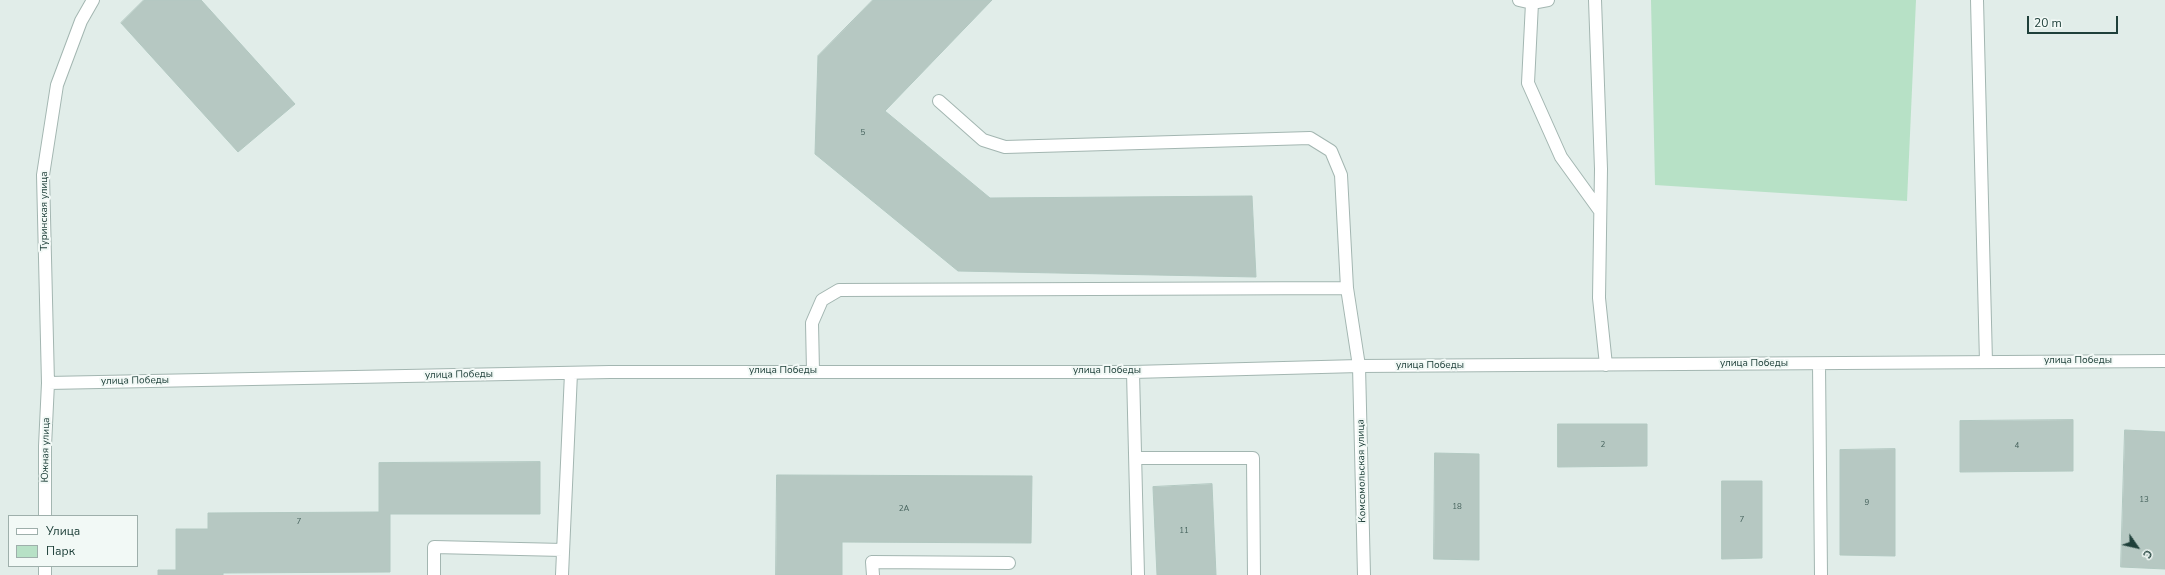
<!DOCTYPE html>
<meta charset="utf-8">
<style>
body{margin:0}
#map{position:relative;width:2165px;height:575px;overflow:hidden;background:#e1ede9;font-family:"Nunito Sans",sans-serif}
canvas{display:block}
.legend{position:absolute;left:8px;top:515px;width:130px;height:52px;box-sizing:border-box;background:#f2f9f6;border:1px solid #9eafab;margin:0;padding:5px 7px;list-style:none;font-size:12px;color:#1f403a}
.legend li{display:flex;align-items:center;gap:8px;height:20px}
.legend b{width:20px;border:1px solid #9eafab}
.north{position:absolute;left:2117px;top:527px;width:40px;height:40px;-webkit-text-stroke:3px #f2f9f6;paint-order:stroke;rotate:124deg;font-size:11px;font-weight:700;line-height:16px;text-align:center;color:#1f403a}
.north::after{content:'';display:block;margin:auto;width:14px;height:18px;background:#1f403a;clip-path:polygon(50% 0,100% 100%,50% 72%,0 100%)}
.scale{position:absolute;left:2027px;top:16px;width:91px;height:18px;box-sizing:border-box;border:2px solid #1f403a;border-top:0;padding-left:5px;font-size:12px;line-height:14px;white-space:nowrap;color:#1f403a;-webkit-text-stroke:3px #f2f9f6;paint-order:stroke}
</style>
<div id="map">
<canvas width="2165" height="575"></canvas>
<ul class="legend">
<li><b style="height:5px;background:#fff"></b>Улица</li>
<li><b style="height:11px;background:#b7e1c6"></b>Парк</li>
</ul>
<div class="north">С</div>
<div class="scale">20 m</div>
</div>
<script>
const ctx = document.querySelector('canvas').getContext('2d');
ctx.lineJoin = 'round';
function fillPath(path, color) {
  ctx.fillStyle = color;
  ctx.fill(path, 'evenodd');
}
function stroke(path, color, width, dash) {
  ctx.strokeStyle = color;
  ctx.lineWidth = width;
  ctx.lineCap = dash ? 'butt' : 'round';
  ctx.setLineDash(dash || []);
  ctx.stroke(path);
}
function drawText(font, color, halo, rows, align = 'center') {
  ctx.font = font + ' "Nunito Sans",sans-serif';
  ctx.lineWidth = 4;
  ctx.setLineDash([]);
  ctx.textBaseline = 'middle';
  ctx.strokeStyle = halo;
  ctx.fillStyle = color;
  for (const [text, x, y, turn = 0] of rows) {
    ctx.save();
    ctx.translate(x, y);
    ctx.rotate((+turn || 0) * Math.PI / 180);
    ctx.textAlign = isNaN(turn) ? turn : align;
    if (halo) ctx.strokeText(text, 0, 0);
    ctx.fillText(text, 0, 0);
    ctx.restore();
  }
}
fillPath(new Path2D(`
 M1651 0H1916L1907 201 1655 185Z`), '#b7e1c6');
const building = new Path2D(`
 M144 0H201L295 104 238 152 121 23Z
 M873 0H992L885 111 990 198 1252 196 1256 277 958 271 815 154 818 56Z
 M2073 420V471L1960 472V421Z
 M1558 424H1647V466L1558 467Z
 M2125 430 2165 432V569L2121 567Z
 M1895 449V556L1840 555V450Z
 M1435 453 1479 454V560L1434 559Z
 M540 462V514H390V572L223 573V575H158V570H176V529H208V513L379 512V463Z
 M777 475 1032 476 1031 543 842 542V575H776Z
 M1722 481H1762V558L1722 559Z
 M1212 484 1216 575H1157L1153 487Z`);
fillPath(building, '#b6c8c2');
stroke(building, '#b2c8c1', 1);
const minor = new Path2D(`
 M1519 0 1532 3 1528 83 1561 157 1600 211
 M1595 0 1601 169 1599 298 1606 365
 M1977 0 1986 362
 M1532 3 1548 0
 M939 101 983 140 1005 147 1310 138 1331 151 1341 175 1347 288
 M1819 364 1821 575
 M813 371 812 323 822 300 839 290 1347 288 1359 366 1364 575
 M1133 372 1138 575
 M48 383 610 372H1133L1359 366 2165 361
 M1137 458H1253L1254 575
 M45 516V446L48 383 43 175 57 85 81 21 93 0
 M45 566V575
 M434 575V547L563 550
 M562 575 571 373
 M873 575 872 562 1009 563`);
stroke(minor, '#a3b6b1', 14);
stroke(minor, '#fff', 12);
drawText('8px', '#45625c', null, [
 ["5",863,133],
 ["2",1603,445],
 ["4",2017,446],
 ["13",2144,500],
 ["9",1867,503],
 ["18",1457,507],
 ["2А",904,509],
 ["7",1742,520],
 ["7",299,522],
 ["11",1184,531]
]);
drawText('10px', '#1f403a', '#f2f9f6', [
 ["Туринская улица",45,211,-90],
 ["улица Победы",2078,361],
 ["улица Победы",1754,364],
 ["улица Победы",1430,366],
 ["улица Победы",783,371],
 ["улица Победы",1107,371],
 ["улица Победы",459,375,-1],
 ["улица Победы",135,381,-1],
 ["Южная улица",46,450,-89],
 ["Комсомольская улица",1362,471,-91]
]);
</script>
